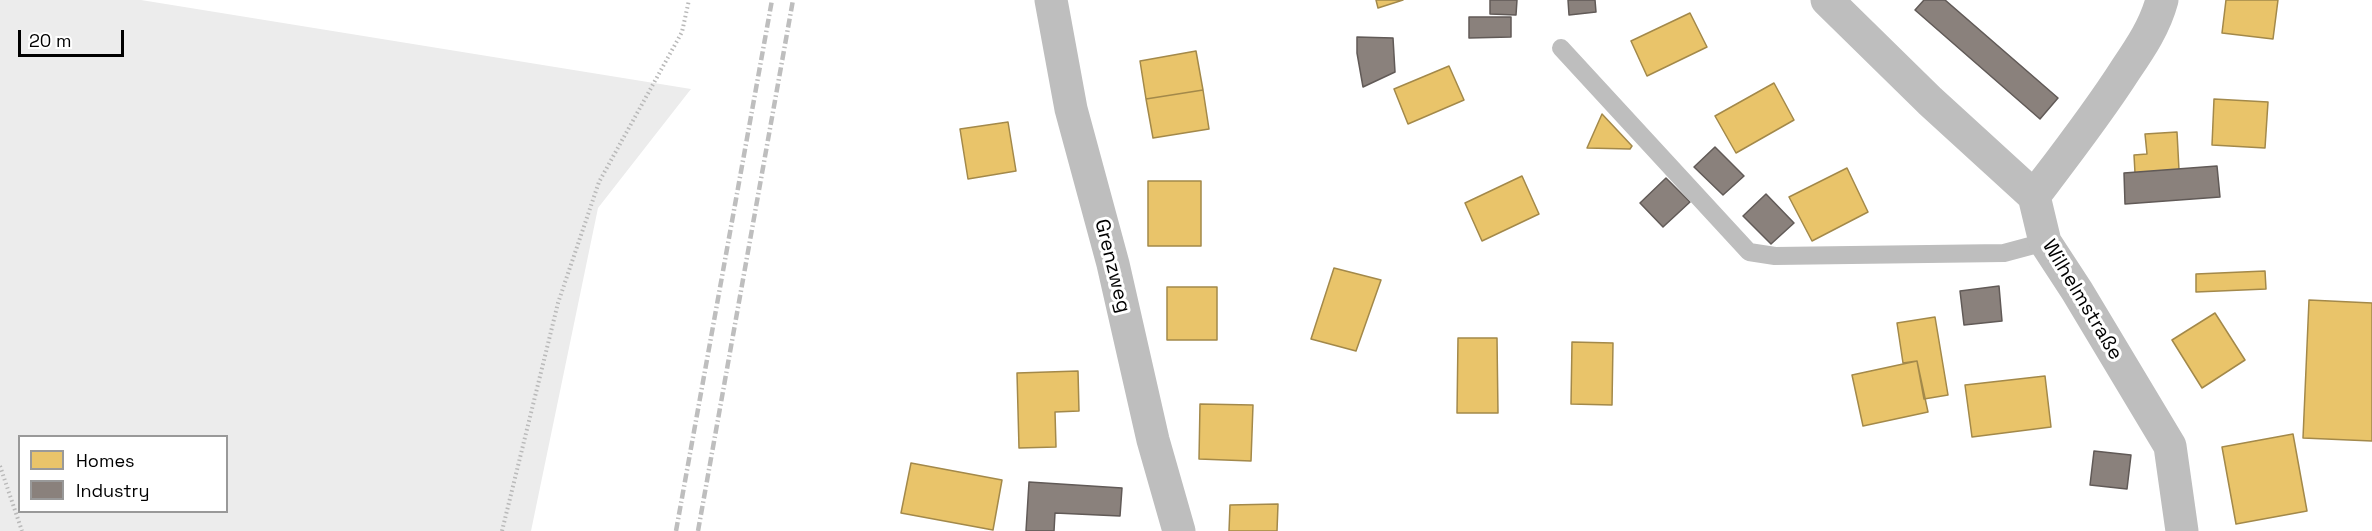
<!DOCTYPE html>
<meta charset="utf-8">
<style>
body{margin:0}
#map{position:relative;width:2372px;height:531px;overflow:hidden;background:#fff;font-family:"Space Grotesk",sans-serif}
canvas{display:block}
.legend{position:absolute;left:18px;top:435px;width:210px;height:78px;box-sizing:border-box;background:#fff;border:2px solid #999;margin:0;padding:8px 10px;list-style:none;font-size:18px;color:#000}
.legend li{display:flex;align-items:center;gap:12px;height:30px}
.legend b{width:30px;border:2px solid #999}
.scale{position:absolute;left:18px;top:30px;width:106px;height:27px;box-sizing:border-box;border:3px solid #000;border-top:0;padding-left:8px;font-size:18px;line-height:21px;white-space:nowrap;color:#000;-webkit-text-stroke:4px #fff;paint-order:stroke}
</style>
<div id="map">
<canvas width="2372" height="531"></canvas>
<ul class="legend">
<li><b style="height:16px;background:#e9c46a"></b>Homes</li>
<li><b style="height:16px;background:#8a817c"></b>Industry</li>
</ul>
<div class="scale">20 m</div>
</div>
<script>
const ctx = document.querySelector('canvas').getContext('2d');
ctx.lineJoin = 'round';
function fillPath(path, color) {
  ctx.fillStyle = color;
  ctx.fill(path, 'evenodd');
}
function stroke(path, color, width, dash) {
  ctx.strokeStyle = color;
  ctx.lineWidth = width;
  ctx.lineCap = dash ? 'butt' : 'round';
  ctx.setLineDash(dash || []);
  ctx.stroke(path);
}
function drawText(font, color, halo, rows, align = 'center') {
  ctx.font = font + ' "Space Grotesk",sans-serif';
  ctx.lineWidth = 6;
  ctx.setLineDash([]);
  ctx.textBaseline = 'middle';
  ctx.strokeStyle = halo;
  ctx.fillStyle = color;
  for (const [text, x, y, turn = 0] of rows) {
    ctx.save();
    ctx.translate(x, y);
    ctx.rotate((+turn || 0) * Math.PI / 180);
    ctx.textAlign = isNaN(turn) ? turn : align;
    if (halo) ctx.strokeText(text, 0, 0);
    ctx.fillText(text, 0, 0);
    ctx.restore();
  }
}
fillPath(new Path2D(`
 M0 0H141L691 89 598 208 531 531H0ZM20 436H226V512H20Z`), '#ececec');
const homes = new Path2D(`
 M1376 0H1403L1378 8Z
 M2226 0H2278L2273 39 2222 33Z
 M1690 13 1707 47 1647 76 1631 41Z
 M1196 51 1203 90 1146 99 1140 61Z
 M1449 66 1464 100 1408 124 1394 89Z
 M1774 83 1794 120 1736 153 1715 116Z
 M1203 90 1209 129 1153 138 1146 99Z
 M2214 99 2268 102 2265 148 2212 145Z
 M1602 114 1632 146 1630 149 1587 148Z
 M1008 122 1016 171 968 179 960 129Z
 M2177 132 2179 170 2135 173 2134 155 2147 154 2145 134Z
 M1847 168 1868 212 1812 241 1789 197Z
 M1522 176 1539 214 1482 241 1465 203Z
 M1148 181H1201V246H1148Z
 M1334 268 1381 280 1356 351 1311 339Z
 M2265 271 2266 289 2196 292V274Z
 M1167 287H1217V340H1167Z
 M2309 300 2372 303V441L2303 438Z
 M2215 313 2245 360 2202 388 2172 340Z
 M1935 317 1948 395 1924 399 1917 361 1903 363 1897 323Z
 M1458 338H1497L1498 413H1457Z
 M1572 342 1613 343 1612 405 1571 404Z
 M1917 361 1928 412 1863 426 1852 375Z
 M1078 371 1079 411 1055 412 1056 447 1019 448 1017 373Z
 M2045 376 2051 427 1972 437 1965 385Z
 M1200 404 1253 405 1251 461 1199 459Z
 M2293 434 2307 511 2236 524 2222 447Z
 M911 463 1002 480 993 530 901 513Z
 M1278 504 1277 531H1229L1230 505Z`);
fillPath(homes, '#e9c46a');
stroke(homes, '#a3894a', 1.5);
const industry = new Path2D(`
 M1490 0H1517L1516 15 1490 14Z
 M1568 0H1595L1596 12 1569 15Z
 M1924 0H1945L2058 98 2040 119 1915 10Z
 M1469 17H1511V37L1469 38Z
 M1357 37 1393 38 1395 72 1363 87 1357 53Z
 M1715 147 1744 176 1723 195 1694 167Z
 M2217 166 2220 197 2125 204 2124 173Z
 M1666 178 1690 202 1663 227 1640 203Z
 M1766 194 1794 223 1771 244 1743 216Z
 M1999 286 2002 321 1964 325 1960 291Z
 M2094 451 2131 455 2127 489 2090 485Z
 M1029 482 1122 488 1120 516 1055 513 1054 531H1026Z`);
fillPath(industry, '#8a817c');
stroke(industry, '#615a57', 1.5);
stroke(new Path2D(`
 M0 466 22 531
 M502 531 558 303 599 182 682 32 689 0`), '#b9b9b9', 4, [1.5, 3]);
stroke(new Path2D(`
 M1561 48 1749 252 1775 256 2004 253 2045 242`), '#bebebe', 18);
stroke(new Path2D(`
 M1051 0 1071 109 1113 264 1153 440 1179 531
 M1827 0 1930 101 2034 196 2045 242 2077 291 2170 446 2182 531
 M2034 196C2066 154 2098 113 2126 69 2141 47 2155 26 2162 0`), '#bebebe', 33);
stroke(new Path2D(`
 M676 531 772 0
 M698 531 793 0`), '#bebebe', 4.5, [9, 3, 1.5, 3]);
drawText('20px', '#000', '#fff', [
 ["Grenzweg",1112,266,76],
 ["Wilhelmstraße",2082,300,59]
]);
</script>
